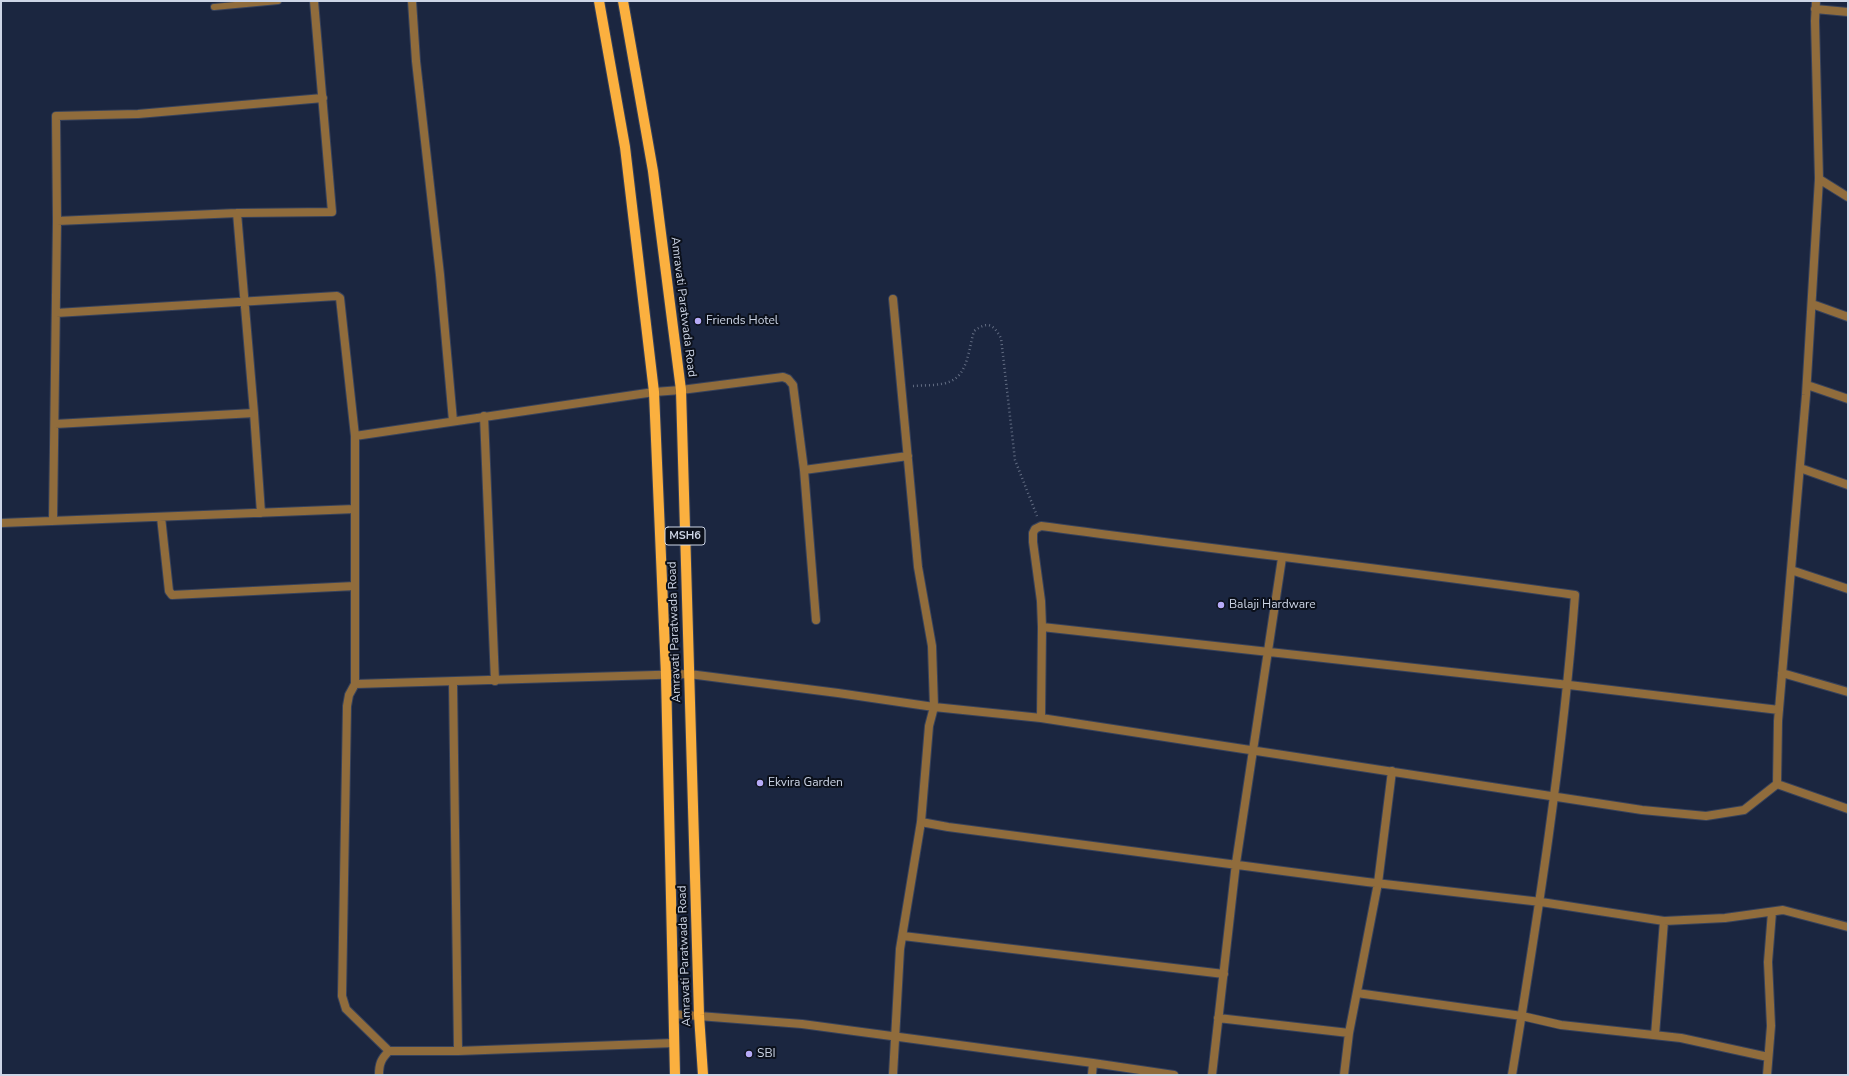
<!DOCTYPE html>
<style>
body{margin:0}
#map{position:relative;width:1849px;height:1076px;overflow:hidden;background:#1b2640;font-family:"Nunito Sans",sans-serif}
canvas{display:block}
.frame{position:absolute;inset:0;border:2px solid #cdd5e6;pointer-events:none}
</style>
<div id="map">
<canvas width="1849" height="1076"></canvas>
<div class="frame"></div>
</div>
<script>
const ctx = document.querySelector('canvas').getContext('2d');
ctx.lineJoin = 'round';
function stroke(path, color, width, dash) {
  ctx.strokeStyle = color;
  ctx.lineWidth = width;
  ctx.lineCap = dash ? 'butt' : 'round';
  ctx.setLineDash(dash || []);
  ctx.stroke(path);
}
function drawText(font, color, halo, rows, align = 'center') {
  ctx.font = font + ' "Nunito Sans",sans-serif';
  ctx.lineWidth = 4;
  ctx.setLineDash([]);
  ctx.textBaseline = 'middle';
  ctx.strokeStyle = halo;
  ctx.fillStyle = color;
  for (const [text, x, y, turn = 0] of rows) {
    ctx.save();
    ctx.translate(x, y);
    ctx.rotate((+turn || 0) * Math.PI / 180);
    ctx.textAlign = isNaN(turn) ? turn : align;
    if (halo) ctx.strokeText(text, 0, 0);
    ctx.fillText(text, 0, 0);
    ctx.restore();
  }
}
const lane = new Path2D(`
 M214 7 278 1`);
const street = new Path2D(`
 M412 1 416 61 440 275 453 421
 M1815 9 1848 12
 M1819 179 1848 197
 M237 213 254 413 261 513
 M57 221 237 213 332 212 314 1
 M1812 304 1848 317
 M56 313 337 296 340 298 355 436V684L349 695 347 706 342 996 346 1009 389 1051H458L673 1043
 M1807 385 1848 399
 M484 416 495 681
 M55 424 254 413
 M355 436 654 392 681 390 783 377 788 379 793 385 804 470 816 620
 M1800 468 1848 485
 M804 470 908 456
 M161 517 169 591 172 595 355 586
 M53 521 57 221 56 116 138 114 323 98
 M1 523 355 509
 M1791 570 1848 589
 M1042 627 1569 685 1779 710
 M1782 673 1848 692
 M453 682 458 1051
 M355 684 689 674 838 693 934 707 1041 718 1642 810 1706 816 1744 810 1777 784 1778 721 1806 395 1819 179 1815 21 1816 1
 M1041 718 1042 627 1041 601 1033 542V533L1035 529 1041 526C1219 550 1398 570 1575 595 1563 756 1538 915 1512 1075
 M1777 784 1848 809
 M921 822 948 827 1367 882 1541 902 1664 921 1725 918 1783 910 1848 927
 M903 936 1224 974
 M1357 993 1522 1016 1561 1025 1681 1038 1768 1057
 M673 1014 802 1024 1093 1063 1174 1075
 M1218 1018 1349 1033
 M1655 1035 1664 921
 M379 1075C379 1064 381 1059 389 1051
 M893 1075 900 949 921 822 929 726 934 707 932 646 918 567 893 299
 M1092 1075 1093 1063
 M1212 1075 1236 863 1282 558
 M1344 1075 1349 1033 1378 883 1392 771
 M1767 1075 1771 1026 1768 962 1772 912`);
const primary = new Path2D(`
 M599 1 625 147 654 392 666 675 675 1075
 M623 1 653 171 681 390 699 1015 703 1075`);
stroke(lane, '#37425b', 8);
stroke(street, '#37425b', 10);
stroke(primary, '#37425b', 12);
stroke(new Path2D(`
 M913 386C925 385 941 386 951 381 968 374 969 347 974 331 988 321 993 324 1001 338L1015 460 1037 516`), '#636d83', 2.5, [1, 3]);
stroke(lane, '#906c3c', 6);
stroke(street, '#906c3c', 8);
stroke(primary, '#fbb03f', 10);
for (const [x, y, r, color] of [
 [698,321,4,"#b7abf8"],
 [1221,605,4,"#b7abf8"],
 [760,783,4,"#b7abf8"],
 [749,1054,4,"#b7abf8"]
]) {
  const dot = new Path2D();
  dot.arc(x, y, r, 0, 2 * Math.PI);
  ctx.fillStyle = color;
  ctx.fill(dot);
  stroke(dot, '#0b101b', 1.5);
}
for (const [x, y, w] of [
 [685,536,40]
]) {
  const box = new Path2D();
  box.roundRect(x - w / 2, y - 9, w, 18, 3);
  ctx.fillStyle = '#0b101b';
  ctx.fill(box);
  stroke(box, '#cdd5e6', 1);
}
drawText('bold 11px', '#cdd5e6', null, [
 ["MSH6",685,536]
]);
drawText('12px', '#cdd5e6', '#0b101b', [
 ["Amravati Paratwada Road",683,307,83],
 ["Amravati Paratwada Road",675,632,-92],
 ["Amravati Paratwada Road",685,956,-92]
]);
drawText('12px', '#cdd5e6', '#0b101b', [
 ["Friends Hotel",706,321],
 ["Balaji Hardware",1229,605],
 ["Ekvira Garden",768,783],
 ["SBI",757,1054]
], 'left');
</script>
